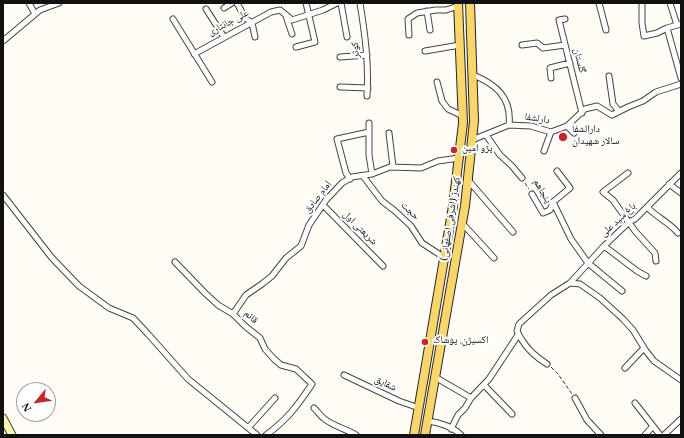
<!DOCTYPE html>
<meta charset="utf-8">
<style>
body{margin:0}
#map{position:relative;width:684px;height:438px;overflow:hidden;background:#fffdf5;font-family:Georgia,serif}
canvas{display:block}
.frame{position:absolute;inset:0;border:4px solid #111;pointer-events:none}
.north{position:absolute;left:16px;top:382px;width:40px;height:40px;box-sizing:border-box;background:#fff;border:1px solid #a0a0a0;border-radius:50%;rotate:241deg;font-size:11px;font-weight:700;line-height:16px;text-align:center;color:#111}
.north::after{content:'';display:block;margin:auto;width:14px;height:18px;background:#c4262e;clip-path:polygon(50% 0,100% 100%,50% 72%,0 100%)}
</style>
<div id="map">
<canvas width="684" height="438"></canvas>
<div class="frame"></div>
<div class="north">N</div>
</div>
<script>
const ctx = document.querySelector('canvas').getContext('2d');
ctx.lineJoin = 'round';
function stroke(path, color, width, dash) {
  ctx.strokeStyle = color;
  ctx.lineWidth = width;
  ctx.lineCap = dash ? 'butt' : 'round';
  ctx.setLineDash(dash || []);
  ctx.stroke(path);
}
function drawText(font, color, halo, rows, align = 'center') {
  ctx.font = font + ' Georgia,"Noto Naskh Arabic",serif';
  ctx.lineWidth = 4;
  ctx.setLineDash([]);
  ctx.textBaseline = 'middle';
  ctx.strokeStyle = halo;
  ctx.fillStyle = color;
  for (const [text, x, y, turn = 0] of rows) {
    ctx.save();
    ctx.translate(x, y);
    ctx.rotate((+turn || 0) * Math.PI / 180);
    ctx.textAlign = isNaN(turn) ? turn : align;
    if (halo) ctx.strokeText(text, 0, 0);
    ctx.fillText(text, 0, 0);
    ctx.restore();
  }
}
const street = new Path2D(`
 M29 3 35 14
 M237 3 245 18 252 23 255 37
 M341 3 347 37
 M360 3C365 34 369 64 367 96
 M599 3 606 30
 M642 3V23L644 36 657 33 667 28 681 24
 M670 3 677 25
 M224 8 232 3
 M206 9 224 37
 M427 11 430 30
 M286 16 292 34
 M173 19 212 82
 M565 19 559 20 582 113
 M667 28 681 78
 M409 35 408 19 417 13 436 10H446L458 6
 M3 41 40 10 59 3
 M522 45 537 43 543 48 565 45
 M296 47 315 42 306 3
 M425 51 460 45
 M194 54 271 12 280 10 292 20 323 10 337 3
 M340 57 367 55
 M473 75C496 84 512 98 509 125
 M609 76 613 104 619 111
 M551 78 550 68 570 63
 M437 82 442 101 448 109 463 116
 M340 87 368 88
 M369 123V155L372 174
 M567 126 574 133
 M389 133 393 167
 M486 135 500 155 512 166 522 178
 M472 140 509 125 531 126 551 132 567 126 585 109 597 106 612 115 628 107 643 101 656 92 681 84
 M544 151 551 132
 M628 173 603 192 613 200 635 231 655 253 656 261
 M363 176 382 201 395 211 411 226 422 243 445 258
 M350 179 346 173 337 139 369 132
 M468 180 513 232
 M669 184 681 193
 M532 194 543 213 550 210 553 202 570 188 557 171
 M3 195 52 258 79 286 109 308 133 318 148 334 188 379 257 435
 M553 202 571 239 588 263 622 291
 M323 205 383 266
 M647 207C656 217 669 222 678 233
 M462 223 494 258
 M604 246 637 271 646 276
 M175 262 205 293 218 305 233 314 245 326 260 338 265 349 274 359 281 365 296 369 312 384C298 405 287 420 266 435
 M570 283 604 246 629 222 635 219 681 173
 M233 314 246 295 262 284 272 276 286 258 301 246 309 225 326 200 342 183 352 177 372 174 390 167 421 168 438 161 459 158
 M547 364C533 355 524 346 517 331L519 324 551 295 570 283 580 284 600 298 623 319 633 330 646 351 654 361 681 380
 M625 368 644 348
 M344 375 399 401 419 408
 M435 377 471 398
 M484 385 512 414
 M575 398 587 420 601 435
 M635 403 660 435
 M314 408C318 412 321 417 326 420 334 426 346 429 356 435
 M427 421C439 422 453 427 461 435
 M248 428 275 398
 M451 429 458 415 465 408 471 398 489 379 518 335
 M645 435 653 426
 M664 435 681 419`);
const secondary = new Path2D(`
 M3 418 12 435`);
const primary = new Path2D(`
 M414 435 453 206 463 123 458 3
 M425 435 465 206 474 121 470 3`);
stroke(street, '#444', 7);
stroke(secondary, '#333', 9);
stroke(primary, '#222', 10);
stroke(new Path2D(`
 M525 183 529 189
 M551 367 558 374 572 394`), '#333', 1, [4, 2]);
stroke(street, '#fff', 5);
stroke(secondary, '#fff6b0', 7);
stroke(primary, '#f9d66b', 8);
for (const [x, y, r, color] of [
 [563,137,5,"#c4262e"],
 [454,150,4,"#c4262e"],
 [425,342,4,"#c4262e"]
]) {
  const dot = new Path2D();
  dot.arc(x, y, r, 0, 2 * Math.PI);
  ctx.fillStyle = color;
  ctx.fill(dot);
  stroke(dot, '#fff', 1.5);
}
drawText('10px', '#111', '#fff', [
 ["علی جانثاری",229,24,-28],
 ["کوثر",357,50,-94],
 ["گلستان",578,61,76],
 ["دارلشفا",537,120,9],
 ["پنجاهم",541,192,59],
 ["امام صادق",319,198,-52],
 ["حجت",409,212,44],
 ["کهندژ (اشرفی اصفهانی)",452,219,-81],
 ["باغ سید علی",619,221,-43],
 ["شریعتی اول",359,229,45],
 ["قائم",250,318,43],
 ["شقایق",385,385,25]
]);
drawText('10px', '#111', '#fff', [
 ["دارالشفا",572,131],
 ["سالار شهیدان",572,143],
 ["پژو امین",462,150],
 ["اکسیژن. پوشاک",433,342]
], 'left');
</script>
